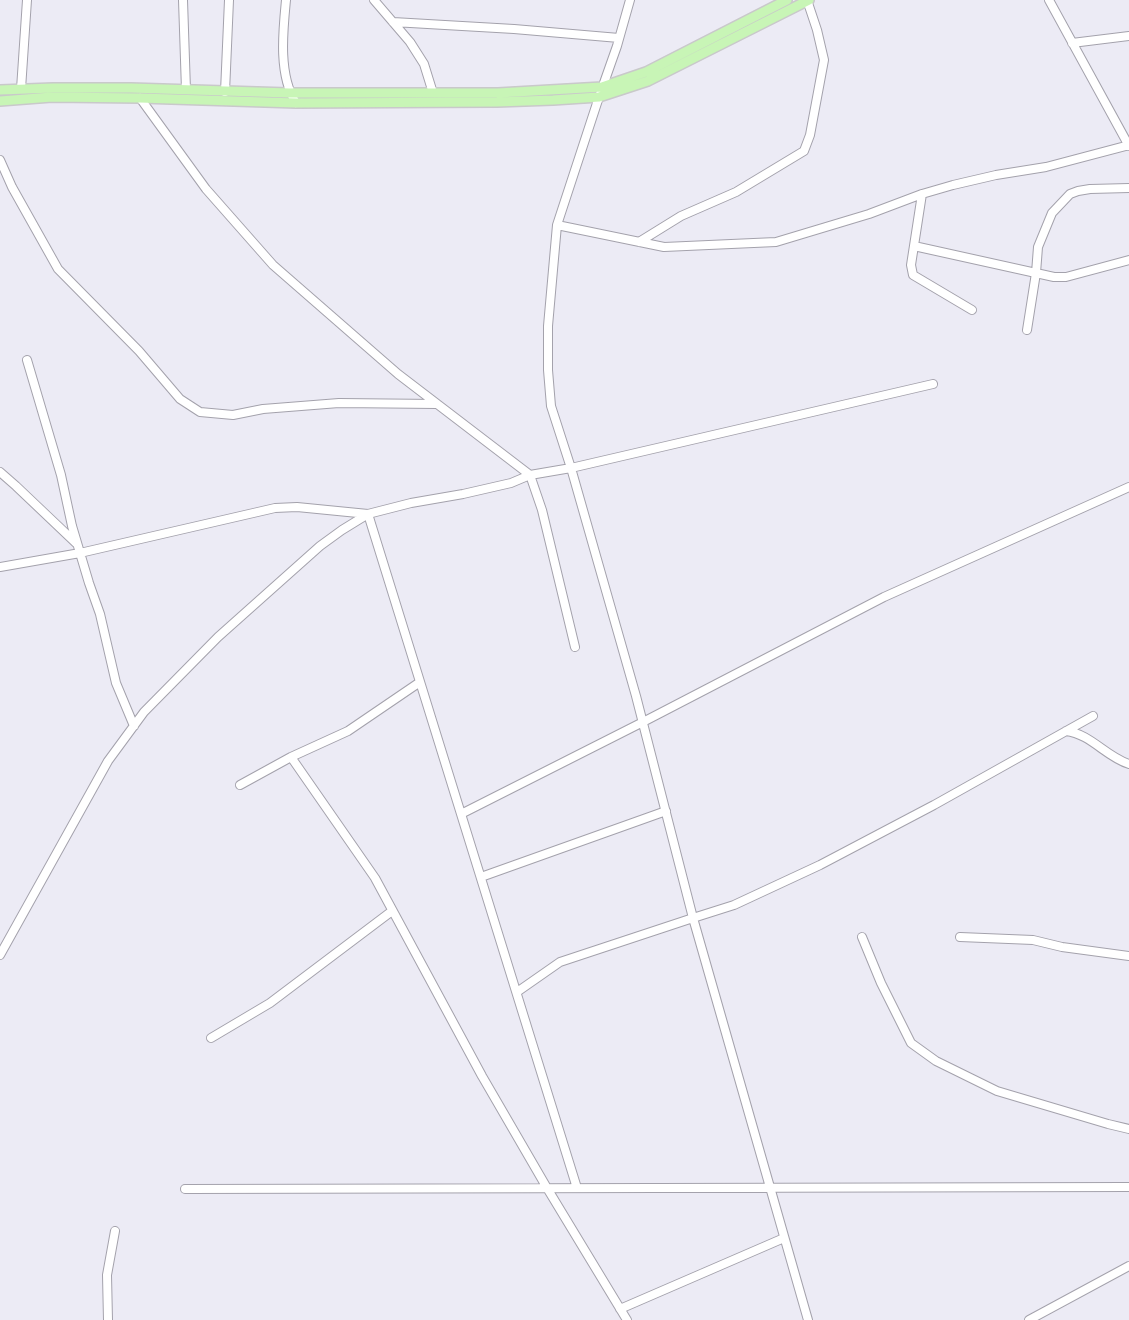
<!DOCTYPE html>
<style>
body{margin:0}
canvas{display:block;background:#ecebf5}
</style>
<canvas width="1129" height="1320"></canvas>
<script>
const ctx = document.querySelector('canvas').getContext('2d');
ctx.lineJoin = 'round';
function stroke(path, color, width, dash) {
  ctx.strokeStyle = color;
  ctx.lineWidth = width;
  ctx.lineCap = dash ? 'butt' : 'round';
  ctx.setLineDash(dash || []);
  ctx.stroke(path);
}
const minor = new Path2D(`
 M183 0 186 90
 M286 0C283 31 278 75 296 103
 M374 0 410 42 424 64 433 93
 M630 0 617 46 599 97 557 225 548 326V370L551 406 571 468 636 696 693 918 808 1320
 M1049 0 1129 146
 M393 22 514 29 619 38
 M1072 43 1129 36
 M21 89 27 0
 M225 92 229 0
 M140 98 206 189 273 265 398 374 530 475 542 510 575 647
 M0 160 12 187 58 269 139 351 180 399 200 412 233 415 263 409 339 403 437 404
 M922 194 911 265 913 275 972 310
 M557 225 664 247 776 242 869 214 922 194 953 185 996 175 1046 167 1129 145
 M639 242 681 216 736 192 804 151 810 135 824 60 817 30 807 0
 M914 246 1054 277H1066L1129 260
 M1027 330 1036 273 1038 247 1052 213 1070 194 1078 191 1090 189 1129 188
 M27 360 61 475 72 526 89 583 100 614 116 683 134 726
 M0 472 16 486 76 543
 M0 567 80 553 275 508 297 507 368 514 577 1188
 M1066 731C1091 734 1106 757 1129 764
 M291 757 375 878 482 1076 547 1188 627 1320
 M240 785 291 757 348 731 420 682
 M461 814 643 722 884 597 1129 487
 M481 877 666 811
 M862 937 881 983 911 1043 936 1061 997 1091 1108 1124 1129 1129
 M960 937 1033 940 1062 947 1129 956
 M0 955 108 761 144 712 218 637 320 546 342 530 368 514 411 503 463 494 511 483 530 475 571 468 933 384
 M517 992 560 962 693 918 734 905 820 865 934 805 1093 716
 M211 1038 270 1003 392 911
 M185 1189 1129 1187
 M620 1309 784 1238
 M108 1320 107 1275 115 1231
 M1029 1320 1129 1266`);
const major = new Path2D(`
 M0 90 53 88H131L289 93H498L602 87 646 72 787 0
 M0 101 52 97 140 98 296 103 497 102 553 100 599 97 648 81 809 0`);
stroke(minor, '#a4a2ac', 10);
stroke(major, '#c9c9ca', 12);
stroke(minor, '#fff', 8);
stroke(major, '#c8f5b6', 9);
</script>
